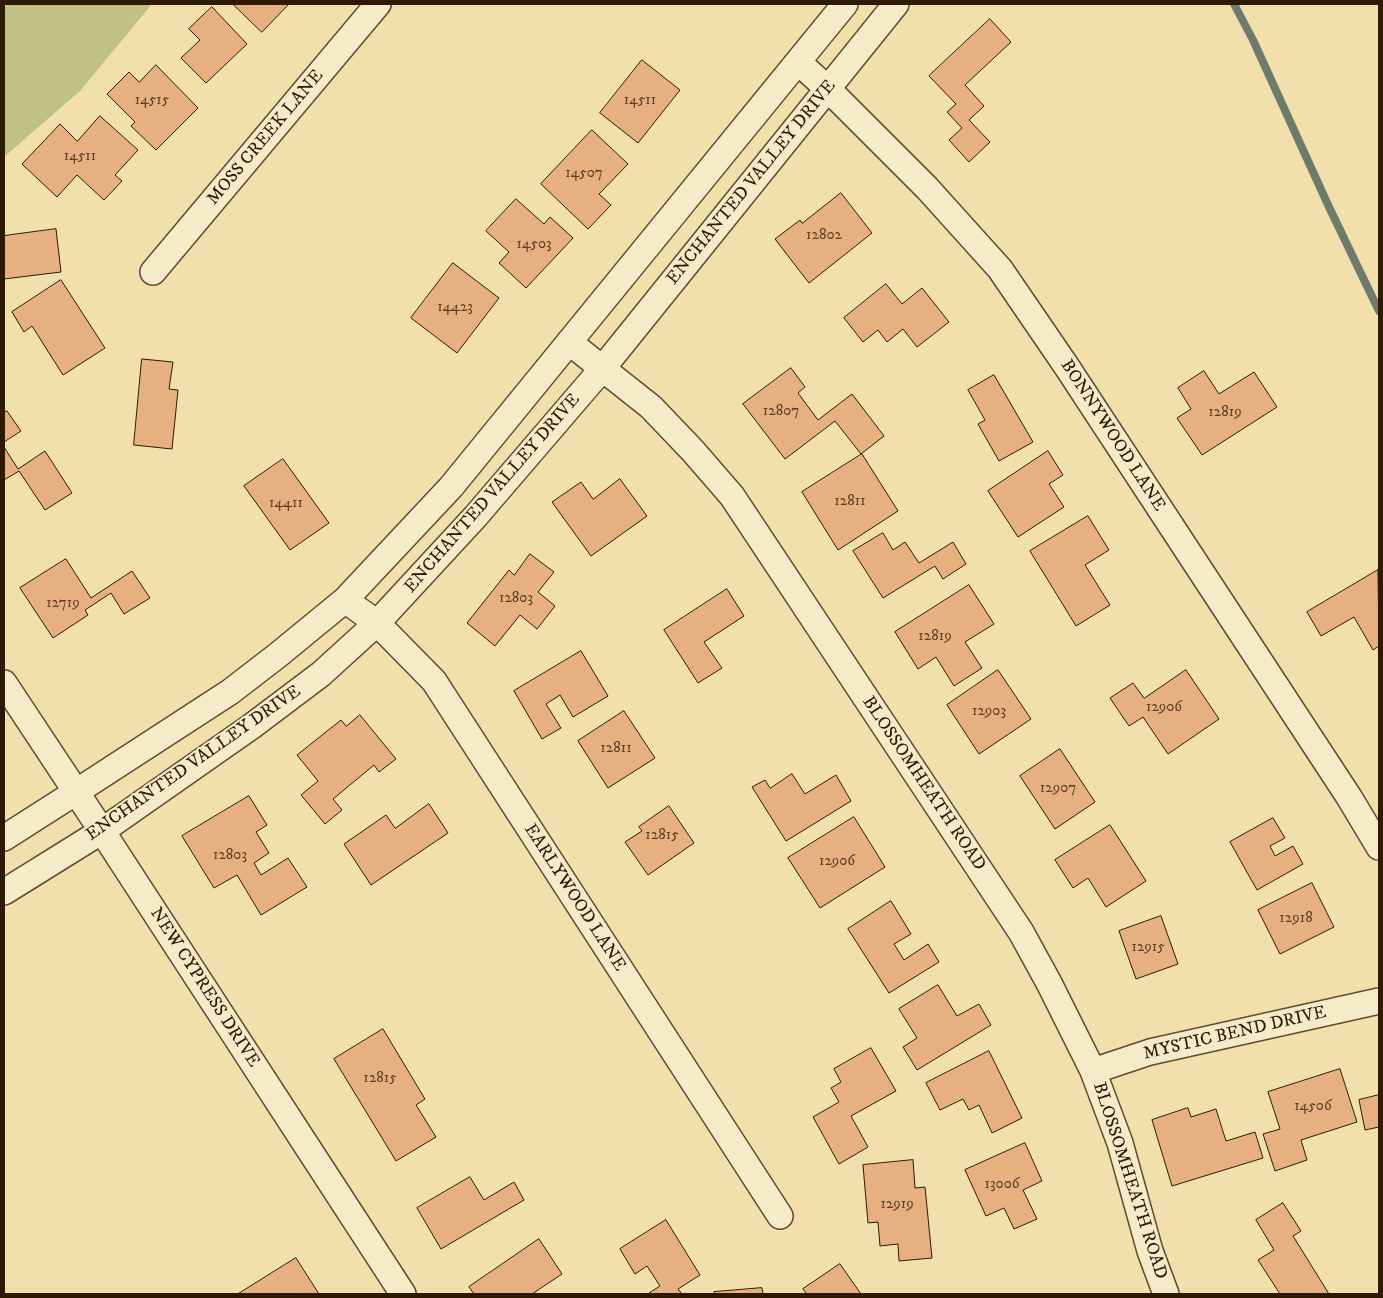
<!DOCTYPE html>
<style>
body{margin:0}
#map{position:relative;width:1383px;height:1298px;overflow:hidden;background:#f1e0ac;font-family:"IM FELL DW Pica",serif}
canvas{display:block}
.frame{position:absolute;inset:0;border:5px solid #2e1905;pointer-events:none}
</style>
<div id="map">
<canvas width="1383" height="1298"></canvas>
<div class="frame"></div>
</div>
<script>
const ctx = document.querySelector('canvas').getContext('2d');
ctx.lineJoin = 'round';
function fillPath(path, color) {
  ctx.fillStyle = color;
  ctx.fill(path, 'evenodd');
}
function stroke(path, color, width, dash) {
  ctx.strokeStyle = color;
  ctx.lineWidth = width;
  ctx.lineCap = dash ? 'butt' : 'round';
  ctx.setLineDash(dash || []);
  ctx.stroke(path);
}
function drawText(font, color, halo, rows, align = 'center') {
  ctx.font = font + ' "IM FELL DW Pica",serif';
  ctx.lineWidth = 4;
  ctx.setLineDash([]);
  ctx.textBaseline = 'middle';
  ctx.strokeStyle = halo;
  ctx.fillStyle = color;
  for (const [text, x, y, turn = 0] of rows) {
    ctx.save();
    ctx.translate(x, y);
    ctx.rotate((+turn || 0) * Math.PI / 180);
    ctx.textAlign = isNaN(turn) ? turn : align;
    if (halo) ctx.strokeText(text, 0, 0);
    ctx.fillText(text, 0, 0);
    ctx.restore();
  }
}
fillPath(new Path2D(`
 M4 4H152L80 91 4 157Z`), '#c0c186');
stroke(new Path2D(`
 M1234 4 1253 40 1329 207 1379 311`), '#6f7b6a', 8);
const building = new Path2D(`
 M233 4H289L262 32Z
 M212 7 247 44 206 83 181 58 200 40 189 29Z
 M990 19 1011 42 965 85 984 106 969 120 990 142 969 162 949 140 962 128 947 112 956 104 929 76Z
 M642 60 680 90 638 143 600 113Z
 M156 65 198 108 156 150 131 126 135 122 107 94 129 72 139 82Z
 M100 116 138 150 115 175 122 181 104 200 77 175 57 197 22 164 60 124 77 141Z
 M592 130 628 164 599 194 611 205 588 229 541 184Z
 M841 193 872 233 809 283 775 239 800 220 802 223Z
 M516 199 544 224 550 217 573 238 526 288 499 263 509 252 486 231Z
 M56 229 61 272 4 279V236Z
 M453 263 499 298 457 353 411 318Z
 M61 280 105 348 63 375 32 326 24 332 12 312Z
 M886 284 902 304 922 288 949 322 917 347 903 329 887 342 878 330 863 342 844 318Z
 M142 359 173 362 169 389 178 390 172 449 134 445Z
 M791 368 805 387 798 393 818 420 852 394 884 436 861 454 835 421 785 459 743 404Z
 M1204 371 1219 394 1254 372 1277 407 1202 455 1177 418 1191 409 1178 388Z
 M994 375 1033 442 999 461 978 424 985 420 968 390Z
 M7 411 21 431 4 442V413Z
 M4 447 18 469 45 451 72 493 45 510 19 471 4 480Z
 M1048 451 1063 475 1049 484 1064 507 1018 537 988 491Z
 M862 454 898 511 838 550 802 492Z
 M283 459 329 523 290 550 244 486Z
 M620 479 647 516 591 556 552 502 581 482 593 499Z
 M1088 516 1109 550 1085 565 1110 605 1076 626 1030 551Z
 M883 533 893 550 905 542 919 563 953 542 966 564 943 579 935 566 883 598 853 551Z
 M530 554 554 572 538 592 555 606 537 629 520 615 495 646 467 623 509 570 514 575Z
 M66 559 91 598 132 571 150 598 124 614 111 593 85 610 88 615 53 638 20 588Z
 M1378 570 1379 646 1373 650 1354 617 1321 636 1307 612Z
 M969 585 994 624 965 642 982 668 954 686 936 657 918 669 895 632Z
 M727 589 744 616 704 642 722 668 698 683 664 630Z
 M581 651 608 696 573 717 560 695 546 704 561 728 542 739 514 691Z
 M998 670 1031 719 979 754 947 705Z
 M1186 670 1219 719 1168 754 1143 717 1129 726 1110 698 1133 683 1144 698Z
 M624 711 655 758 608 788 578 741Z
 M360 715 396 759 379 772 374 765 333 799 342 810 325 824 301 795 318 781 297 755 341 720 346 726Z
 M1060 749 1095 802 1055 829 1020 776Z
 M792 774 805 794 836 775 851 801 786 841 752 787 765 780 770 788Z
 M249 796 267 825 256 832 269 853 254 863 261 875 288 858 307 887 261 915 237 875 214 888 182 836Z
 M429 804 448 833 371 885 344 844 386 815 395 828Z
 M669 806 694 843 648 875 625 842 642 831 639 827Z
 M854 817 885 867 820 908 788 858Z
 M1273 818 1285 838 1270 846 1275 856 1293 846 1303 864 1257 890 1230 842Z
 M1110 825 1146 881 1106 907 1088 878 1073 888 1055 860Z
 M1312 883 1334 927 1280 954 1258 910Z
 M891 901 911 934 894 944 904 960 928 944 939 962 889 993 848 929Z
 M1161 916 1178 964 1136 979 1119 931Z
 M938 985 957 1016 979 1004 991 1025 917 1070 903 1047 917 1038 899 1009Z
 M383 1029 425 1099 416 1105 436 1137 396 1161 334 1059Z
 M871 1048 896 1091 851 1116 868 1147 839 1164 813 1117 839 1102 831 1088 841 1082 834 1069Z
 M989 1051 1022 1118 992 1133 979 1105 969 1110 963 1099 940 1110 926 1083Z
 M1340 1069 1357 1122 1301 1140 1307 1160 1275 1171 1263 1134 1280 1129 1268 1092Z
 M1379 1095V1127L1365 1130 1359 1100Z
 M1188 1108 1191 1117 1216 1109 1226 1141 1255 1132 1263 1158 1172 1186 1152 1120Z
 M1025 1143 1042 1181 1023 1190 1037 1219 1014 1229 1004 1208 986 1216 965 1170Z
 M913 1160 915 1188 925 1187 932 1258 899 1261 898 1244 880 1246 878 1222 868 1223 863 1165Z
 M470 1177 484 1200 514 1182 524 1200 441 1249 417 1208Z
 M1283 1203 1301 1231 1293 1236 1329 1294H1280L1258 1260 1274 1250 1256 1220Z
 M666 1220 700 1275 678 1289 682 1294H650L649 1293 660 1286 647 1266 635 1274 620 1249Z
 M539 1239 562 1274 532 1294H474L469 1287Z
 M296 1258 319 1294H238Z
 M840 1264 861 1294H807L803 1289Z
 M762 1288 763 1294H714V1292Z`);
fillPath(building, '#e6b080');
stroke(building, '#2e1905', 1);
const minor = new Path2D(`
 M798 62 828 89 927 188 1000 269 1067 367 1349 797 1379 847
 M153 272 378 4
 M569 342 651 407 693 451 732 496 1021 932 1049 983 1093 1071 1120 1143 1150 1251 1166 1294
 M345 600 377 623 434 681 780 1216
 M4 683 102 831 403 1294
 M4 838 76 792 230 692 278 655 345 600 451 487 845 4
 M4 892 102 831 252 726 321 674 377 623 475 517 602 369 896 4
 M1093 1071 1150 1052 1379 1001`);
stroke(minor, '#5f4b2f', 28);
stroke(minor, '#f6ebc9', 25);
drawText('15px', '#5c3f24', null, [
 ["14515",152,101],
 ["14511",640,101],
 ["14511",80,157],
 ["14507",584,174],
 ["12802",824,236],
 ["14503",534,245],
 ["14423",455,308],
 ["12807",781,412],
 ["12819",1225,413],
 ["12811",850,502],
 ["14411",286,504],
 ["12803",516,599],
 ["12719",63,604],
 ["12819",935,637],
 ["12906",1164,708],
 ["12903",989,712],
 ["12811",616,749],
 ["12907",1058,789],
 ["12815",662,836],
 ["12803",230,856],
 ["12906",837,862],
 ["12918",1296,919],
 ["12915",1148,948],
 ["12815",380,1079],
 ["14506",1313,1107],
 ["13006",1002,1185],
 ["12919",897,1205]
]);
drawText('18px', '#2e1905', '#f6ebc9', [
 ["MOSS CREEK LANE",266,138,-50],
 ["ENCHANTED VALLEY DRIVE",752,183,-51],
 ["BONNYWOOD LANE",1112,436,57],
 ["ENCHANTED VALLEY DRIVE",493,494,-49],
 ["ENCHANTED VALLEY DRIVE",194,764,-35],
 ["BLOSSOMHEATH ROAD",923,784,56],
 ["EARLYWOOD LANE",574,898,57],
 ["NEW CYPRESS DRIVE",204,988,57],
 ["MYSTIC BEND DRIVE",1235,1034,-13],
 ["BLOSSOMHEATH ROAD",1129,1181,72]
]);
</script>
